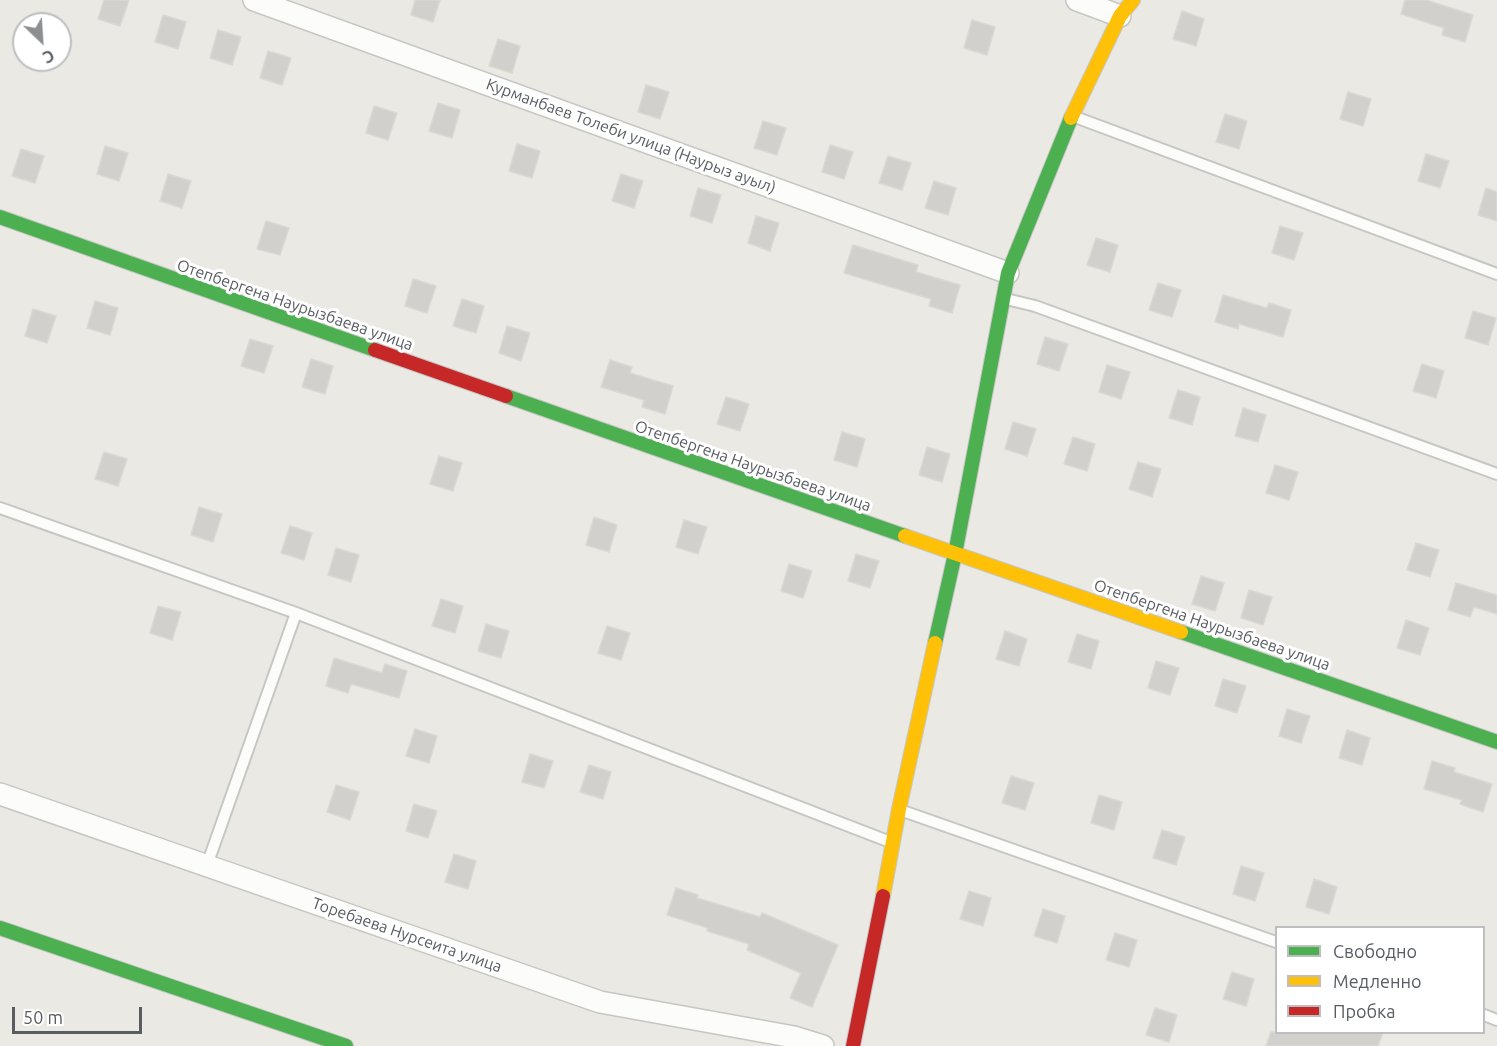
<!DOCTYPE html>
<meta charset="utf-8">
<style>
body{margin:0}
#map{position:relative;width:1497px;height:1046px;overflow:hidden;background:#eae9e4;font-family:Ubuntu,sans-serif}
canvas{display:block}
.legend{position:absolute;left:1275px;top:926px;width:210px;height:108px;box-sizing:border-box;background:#fff;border:2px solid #bdbec0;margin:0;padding:8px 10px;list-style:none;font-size:18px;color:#595d62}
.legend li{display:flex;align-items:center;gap:12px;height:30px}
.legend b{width:30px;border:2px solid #bdbec0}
.north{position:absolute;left:12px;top:12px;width:60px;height:60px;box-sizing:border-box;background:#fff;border:2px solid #bdbec0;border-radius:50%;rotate:155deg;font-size:16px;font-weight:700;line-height:24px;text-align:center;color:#595d62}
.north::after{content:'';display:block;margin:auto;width:21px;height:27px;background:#8c8e90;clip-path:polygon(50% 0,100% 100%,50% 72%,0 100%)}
.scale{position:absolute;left:12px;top:1007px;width:130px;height:27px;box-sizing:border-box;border:3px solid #595d62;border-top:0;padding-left:8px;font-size:18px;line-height:21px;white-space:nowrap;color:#595d62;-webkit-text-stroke:4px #fff;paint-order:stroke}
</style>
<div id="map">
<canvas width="1497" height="1046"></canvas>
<ul class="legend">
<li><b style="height:8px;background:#4caf50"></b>Свободно</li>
<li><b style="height:8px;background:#ffc107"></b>Медленно</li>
<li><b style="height:8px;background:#c62828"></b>Пробка</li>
</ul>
<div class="north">С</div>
<div class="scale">50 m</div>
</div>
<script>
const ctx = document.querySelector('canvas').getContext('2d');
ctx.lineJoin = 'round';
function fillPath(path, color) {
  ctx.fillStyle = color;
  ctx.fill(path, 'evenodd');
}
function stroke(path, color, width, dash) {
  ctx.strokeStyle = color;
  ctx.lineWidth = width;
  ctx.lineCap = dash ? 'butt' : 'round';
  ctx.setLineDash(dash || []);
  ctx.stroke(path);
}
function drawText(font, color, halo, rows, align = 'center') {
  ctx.font = font + ' Ubuntu,sans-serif';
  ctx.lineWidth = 6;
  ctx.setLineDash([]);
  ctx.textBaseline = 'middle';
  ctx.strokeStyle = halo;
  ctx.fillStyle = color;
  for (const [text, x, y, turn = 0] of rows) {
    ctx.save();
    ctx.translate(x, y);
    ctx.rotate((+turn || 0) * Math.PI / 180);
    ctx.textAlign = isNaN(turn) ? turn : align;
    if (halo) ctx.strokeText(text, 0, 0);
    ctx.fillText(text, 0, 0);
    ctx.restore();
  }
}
const building = new Path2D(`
 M104 0H129L120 26 98 19Z
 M415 0H440L433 22 411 15Z
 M1405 0H1426L1473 15 1465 42 1442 35 1444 28 1401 14Z
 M1182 11 1204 19 1196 46 1173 39Z
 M163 15 186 22 178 49 155 42Z
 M972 20 995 27 987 55 964 48Z
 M218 30 241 37 232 65 210 58Z
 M498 39 520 46 512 73 489 66Z
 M268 51 291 58 282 85 260 78Z
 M646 85 669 92 660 119 638 112Z
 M1348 92 1371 99 1363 126 1340 119Z
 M438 103 460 110 452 138 429 131Z
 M374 106 397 113 388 140 366 133Z
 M1225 114 1247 121 1239 149 1216 142Z
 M763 121 786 128 777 155 754 148Z
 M517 144 540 151 532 178 509 171Z
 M830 145 853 152 844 179 822 172Z
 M105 146 128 153 119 181 97 174Z
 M21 149 44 156 35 183 12 176Z
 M1426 154 1449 161 1440 188 1418 181Z
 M888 156 911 163 902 190 879 183Z
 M168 174 191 181 182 208 160 201Z
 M621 174 643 181 634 208 612 201Z
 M934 181 956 188 948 215 925 208Z
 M698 188 721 195 712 223 690 216Z
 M1486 188 1497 192V221L1478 215Z
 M756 216 779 223 770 251 748 243Z
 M266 221 289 228 280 255 257 249Z
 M1280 226 1303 233 1294 260 1272 253Z
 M1096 238 1118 245 1110 272 1087 265Z
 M853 245 918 265 916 272 960 285 952 313 929 306 931 299 844 273Z
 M413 279 436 286 427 313 405 306Z
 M1158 283 1181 290 1172 317 1149 310Z
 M1223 295 1267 308 1269 303 1291 310 1283 337 1239 324 1238 329 1215 322Z
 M462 299 484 306 476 333 453 326Z
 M95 301 118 308 110 335 87 328Z
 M33 309 56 316 47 343 25 336Z
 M1473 311 1496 318 1488 345 1465 338Z
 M507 326 530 333 521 361 499 353Z
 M1045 337 1068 344 1059 371 1037 364Z
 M250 339 273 346 264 373 241 366Z
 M311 359 333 366 325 394 302 387Z
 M610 360 632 367 630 373 673 386 665 414 642 407 644 400 601 387Z
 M1422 364 1444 371 1436 398 1413 391Z
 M1107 365 1130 372 1121 399 1099 392Z
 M1178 390 1200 397 1192 425 1169 418Z
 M726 397 749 404 740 431 717 424Z
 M1243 408 1266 415 1258 442 1235 436Z
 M1013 422 1036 429 1027 456 1005 449Z
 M842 432 865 439 857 467 834 460Z
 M1073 437 1095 444 1087 471 1064 464Z
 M927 447 950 454 942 482 919 475Z
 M104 452 127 459 118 486 95 479Z
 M439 456 462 463 453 491 430 484Z
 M1138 462 1161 469 1152 497 1129 489Z
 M1275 465 1298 472 1289 500 1266 493Z
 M199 507 222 514 213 542 191 535Z
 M594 517 617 525 609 552 586 545Z
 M684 520 707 527 698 554 676 547Z
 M290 526 312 533 304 560 281 553Z
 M1416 543 1439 550 1430 577 1407 570Z
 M336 548 359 555 351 582 328 575Z
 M856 554 879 561 870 588 848 581Z
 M789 564 812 571 803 598 781 591Z
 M1201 576 1224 583 1215 611 1192 604Z
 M1456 583 1497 595V614L1474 607 1470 617 1448 610Z
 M1249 590 1272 597 1263 625 1241 618Z
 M441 599 463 606 455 633 432 626Z
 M158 606 181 612 172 640 150 633Z
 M1406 620 1429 628 1420 655 1397 648Z
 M486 624 509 631 501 658 478 651Z
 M607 626 630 633 621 660 598 653Z
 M1005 631 1027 639 1019 666 996 659Z
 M1077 634 1099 641 1091 669 1068 662Z
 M334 658 382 673 385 664 407 671 399 698 351 684 348 693 326 686Z
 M1156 661 1179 668 1170 695 1148 688Z
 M1223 679 1246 686 1237 713 1215 706Z
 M1287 709 1310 716 1301 743 1279 736Z
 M415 729 437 736 429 763 406 756Z
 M1347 730 1370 738 1362 765 1339 758Z
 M530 754 553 761 544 788 522 782Z
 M1432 761 1455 768 1454 772 1492 784 1483 812 1460 804 1462 800 1424 789Z
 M589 765 611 772 603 799 580 792Z
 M1011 776 1034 783 1025 810 1002 803Z
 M336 785 359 792 350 820 327 812Z
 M1099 795 1122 802 1114 830 1091 823Z
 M414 804 437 811 428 838 406 831Z
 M1162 830 1185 837 1176 865 1153 858Z
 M454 854 476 861 468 889 445 882Z
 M1241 866 1264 873 1255 901 1233 894Z
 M1314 879 1337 887 1329 914 1306 907Z
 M676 888 698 895 697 898 760 917 762 913 838 945 812 1007 790 998 801 973 747 950 749 944 707 931 708 928 667 915Z
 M969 891 991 898 983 926 960 919Z
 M1043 909 1065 916 1057 943 1034 936Z
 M1115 933 1137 940 1129 967 1106 960Z
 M1232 972 1254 979 1246 1006 1223 999Z
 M1155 1008 1177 1015 1169 1042 1146 1035Z
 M1271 1032H1383L1378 1046H1266Z`);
fillPath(building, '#d1d0cd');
stroke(building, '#dad8d3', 1.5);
const lane = new Path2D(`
 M1075 117 1497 274
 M1006 299 1035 306 1497 474
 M0 508 296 613 893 843
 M900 810 1276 942
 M207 865 296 613
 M1484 1015 1497 1020`);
const street = new Path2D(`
 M254 0 1008 273
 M1077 0 1120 16
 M0 794 600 1002 794 1037 823 1046`);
const fast = new Path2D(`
 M0 217 375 350
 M506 396 905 536
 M1181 632 1497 742
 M935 643 955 554 1008 273 1071 118
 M0 928 346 1046`);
const slow = new Path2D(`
 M1071 118 1120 16 1133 0
 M905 536 1181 632
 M883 896 899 809 935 643`);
const jam = new Path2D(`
 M375 350 506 396
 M853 1046 883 896`);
stroke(lane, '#c6c6c4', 14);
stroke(street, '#c6c6c4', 24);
stroke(fast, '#c6c7c6', 16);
stroke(slow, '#c6c7c6', 16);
stroke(jam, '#c6c7c6', 16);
stroke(lane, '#fcfcfb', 10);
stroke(street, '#fcfcfb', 21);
stroke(fast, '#4caf50', 14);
stroke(slow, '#ffc107', 14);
stroke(jam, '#c62828', 14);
drawText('16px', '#595d62', '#fff', [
 ["Курманбаев Толеби улица (Наурыз ауыл)",631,136,20],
 ["Отепбергена Наурызбаева улица",295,305,19],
 ["Отепбергена Наурызбаева улица",753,466,19],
 ["Отепбергена Наурызбаева улица",1212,625,19],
 ["Торебаева Нурсеита улица",407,935,19]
]);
</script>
